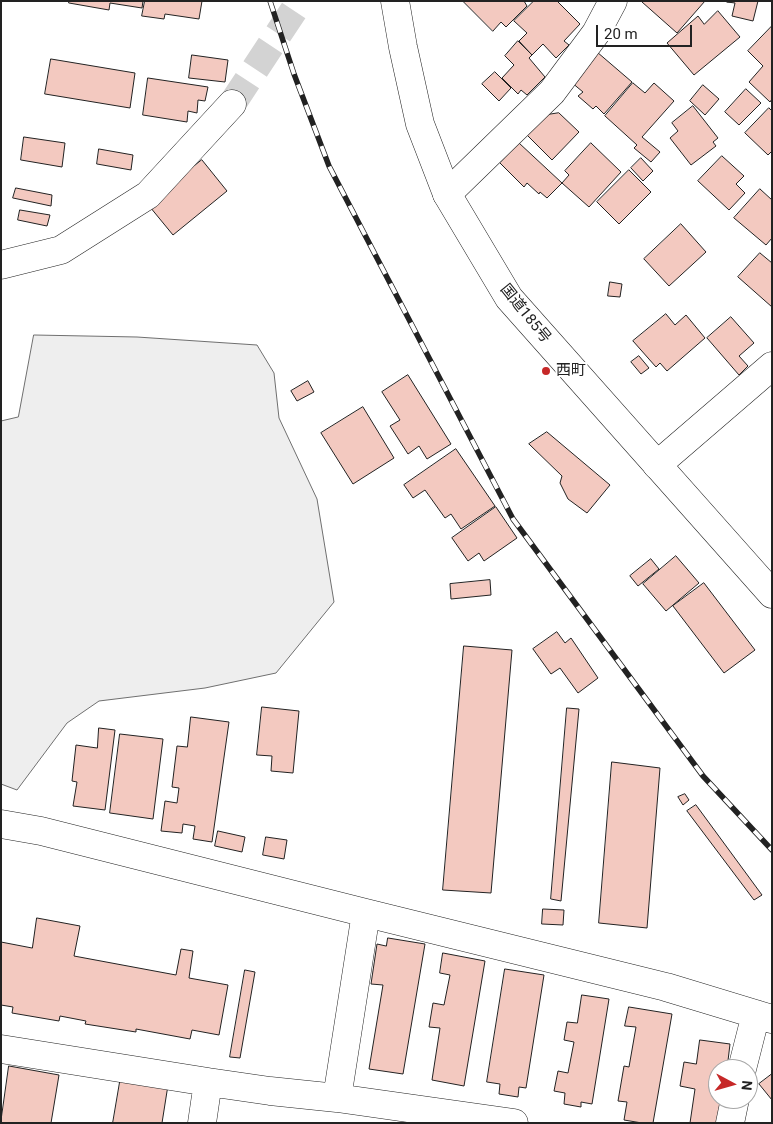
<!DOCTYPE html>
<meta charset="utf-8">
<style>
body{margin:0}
#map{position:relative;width:773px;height:1124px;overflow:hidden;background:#fff;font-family:Roboto,sans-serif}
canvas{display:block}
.frame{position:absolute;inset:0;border:2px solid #222;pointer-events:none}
.north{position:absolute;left:708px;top:1059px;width:50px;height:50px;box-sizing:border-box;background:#fff;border:1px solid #a7a7a7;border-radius:50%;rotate:96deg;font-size:14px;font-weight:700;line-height:20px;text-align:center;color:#222}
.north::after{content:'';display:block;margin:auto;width:18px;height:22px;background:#c62828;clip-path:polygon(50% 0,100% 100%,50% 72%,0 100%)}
.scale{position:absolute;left:596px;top:25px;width:96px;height:22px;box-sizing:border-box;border:2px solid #222;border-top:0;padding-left:6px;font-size:15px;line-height:18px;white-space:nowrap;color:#222;-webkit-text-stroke:4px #fff;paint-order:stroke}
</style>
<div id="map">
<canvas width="773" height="1124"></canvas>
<div class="frame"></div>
<div class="north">N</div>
<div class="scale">20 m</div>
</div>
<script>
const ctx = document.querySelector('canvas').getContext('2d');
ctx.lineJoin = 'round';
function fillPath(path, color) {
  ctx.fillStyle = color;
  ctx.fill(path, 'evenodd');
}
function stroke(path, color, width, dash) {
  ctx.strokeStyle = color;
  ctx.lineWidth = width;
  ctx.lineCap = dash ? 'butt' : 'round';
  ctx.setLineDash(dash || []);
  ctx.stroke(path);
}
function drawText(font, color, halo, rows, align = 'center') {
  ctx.font = font + ' Roboto,"Noto Sans JP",sans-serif';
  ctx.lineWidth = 4;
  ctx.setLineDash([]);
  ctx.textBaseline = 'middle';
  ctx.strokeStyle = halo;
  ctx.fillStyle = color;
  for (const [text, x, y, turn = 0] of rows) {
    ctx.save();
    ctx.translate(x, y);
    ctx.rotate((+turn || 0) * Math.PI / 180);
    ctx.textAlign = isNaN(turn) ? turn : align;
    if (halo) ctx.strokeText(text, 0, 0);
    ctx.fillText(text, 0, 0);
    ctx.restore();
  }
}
const green = new Path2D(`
 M34 335 137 337 257 345 274 373 279 418 317 499 334 602 276 673 205 688 99 701 67 723 17 790 1 784V421L18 417Z`);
fillPath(green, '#eee');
stroke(green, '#6f6f6f', 1);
const building = new Path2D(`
 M69 1H143L142 8 110 3 109 10 69 3Z
 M145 1H202L199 19 165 14 164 19 142 16Z
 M463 1H524L527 6 506 27 501 22 493 31Z
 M534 1H557L580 24 564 41 569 45 556 58 543 44 532 55 519 41 527 33 514 21Z
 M642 1H705L677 33 642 2Z
 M758 1 753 21 732 16 735 3 727 2Z
 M718 11 740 37 694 75 667 43 698 16 704 24Z
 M772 26V99L770 102 749 82 763 66 748 51Z
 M518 41 532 55 529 58 545 77 527 95 521 90 518 94 502 78 514 65 505 56Z
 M597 52 632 82 604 114 596 106 593 109 578 96 583 92 571 82Z
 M192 55 228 60 225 82 189 78Z
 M51 59 135 73 130 108 45 94Z
 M495 72 511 88 499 101 482 84Z
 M148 78 208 87 205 101 198 100 197 113 188 111 187 122 143 115Z
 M633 83 645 93 654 83 674 101 642 137 660 152 651 162 634 148 637 145 605 116Z
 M703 85 719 99 705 115 690 101Z
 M746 89 761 103 739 125 725 112Z
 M693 106 718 138 713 142 716 146 691 165 670 138 678 131 672 123Z
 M769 108 772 111V151L768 155 745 133Z
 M559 113 579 132 552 160 527 135 546 115Z
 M24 137 65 143 62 167 21 160Z
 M519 143 562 183 547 198 540 192 539 194 527 183 524 187 500 163Z
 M591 143 621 172 589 207 562 183 569 175 565 171Z
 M99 149 133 155 131 170 97 164Z
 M722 156 744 176 736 184 745 193 729 210 698 181Z
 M641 158 653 171 643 181 631 168Z
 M202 160 227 191 173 235 150 207 163 191Z
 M629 170 651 192 619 224 597 202Z
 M16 188 52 195 51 206 13 198Z
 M760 189 772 200V238L766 245 734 218Z
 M20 210 50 215 47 226 18 220Z
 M681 224 706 252 669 286 644 259Z
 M760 253 772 263V307L738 277Z
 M610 282 622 284 620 297 608 296Z
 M666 314 675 325 686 315 705 338 667 371 660 363 656 367 633 341Z
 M731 317 754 343 739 356 748 366 739 375 707 338Z
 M639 356 649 368 641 374 631 362Z
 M408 375 451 444 427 459 419 446 408 454 390 426 400 420 382 392Z
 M308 381 314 392 297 401 291 391Z
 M363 407 394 458 353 484 321 433Z
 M547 432 610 485 587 513 568 499 560 483 562 476 529 444Z
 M456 449 495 506 461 529 451 514 445 518 425 490 413 498 404 485Z
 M496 507 517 538 484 561 479 553 468 561 452 538Z
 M676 556 699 583 666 611 643 584Z
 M651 559 659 569 638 586 630 576Z
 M490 580 491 595 451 599 450 584Z
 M704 583 755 650 724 673 673 606Z
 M557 632 565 643 571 638 598 678 578 693 560 668 551 674 533 649Z
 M464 646 512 650 491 893 443 890Z
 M262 707 299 711 293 773 271 771 272 756 257 755Z
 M567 708 579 709 561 901 551 899Z
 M191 717 229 722 212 842 193 839 195 826 183 824 182 833 161 831 165 801 177 803 179 788 172 787 177 746 187 747Z
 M99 728 115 730 105 810 73 806 77 782 72 781 76 745 97 748Z
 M120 734 163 739 153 819 110 813Z
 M612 762 660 768 647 928 599 923Z
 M685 794 689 800 683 805 678 797Z
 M696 805 762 895 754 900 687 811Z
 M218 831 245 837 242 852 215 846Z
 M266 837 287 840 284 859 263 855Z
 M543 909 564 910 563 925 542 924Z
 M37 918 80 926 74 956 176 975 181 949 193 951 189 978 228 985 219 1035 192 1030 190 1039 136 1029V1032L85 1024 86 1021 60 1016 59 1021 12 1013 13 1007 1 1005V942L32 948Z
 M388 938 425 944 403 1074 369 1069 383 985 371 984 377 944 386 946Z
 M443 953 485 961 464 1086 432 1080 440 1028 429 1027 433 1003 444 1005 450 975 440 973Z
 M505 969 544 975 526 1088 519 1087 518 1097 499 1094 500 1084 487 1082Z
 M245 970 255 972 240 1058 230 1057Z
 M582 995 609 999 592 1104 581 1102V1107L564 1104 565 1093 554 1091 558 1071 568 1073 574 1042 564 1040 567 1022 577 1023Z
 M629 1007 672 1014 653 1123H642L624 1120 627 1102 618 1101 624 1066 629 1067 636 1027 625 1026Z
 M700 1040 730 1044 727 1069H718V1099H722L718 1123H690L695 1089 680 1086 684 1062 696 1064Z
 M9 1066 59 1075 51 1123H1Z
 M772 1074V1100L759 1084Z
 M121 1076 168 1085 162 1123H113Z`);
fillPath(building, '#f3c9c0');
stroke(building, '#222', 1);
stroke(new Path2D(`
 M232 104 300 1`), '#d3d3d3', 28, [28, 14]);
const street = new Path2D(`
 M447 194 552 92 596 33 613 1
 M1 265 61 250 148 195 232 104
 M657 465 772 366
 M1 824 41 831 366 913 666 987 772 1019
 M1 1049 208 1082
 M742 1069 756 1014
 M337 1098 366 913
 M202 1123 208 1082 270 1091 337 1098 514 1123
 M730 1123 735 1099`);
const highway = new Path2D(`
 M395 1 403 47 420 124 447 194 509 298 772 594`);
stroke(street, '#222', 29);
stroke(highway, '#222', 29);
stroke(street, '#fff', 28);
stroke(highway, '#fff', 28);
const rail = new Path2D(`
 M270 1 294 74 329 166 513 519 703 776 772 850`);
stroke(rail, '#222', 5.5);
stroke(rail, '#fff', 4, [11]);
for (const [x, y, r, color] of [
 [546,371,5,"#c62828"]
]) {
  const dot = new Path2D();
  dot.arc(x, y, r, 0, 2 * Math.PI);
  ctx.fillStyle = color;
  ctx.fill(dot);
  stroke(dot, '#fff', 2);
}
drawText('15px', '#222', '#fff', [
 ["国道185号",525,314,51]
]);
drawText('15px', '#222', '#fff', [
 ["西町",556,371]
], 'left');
</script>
